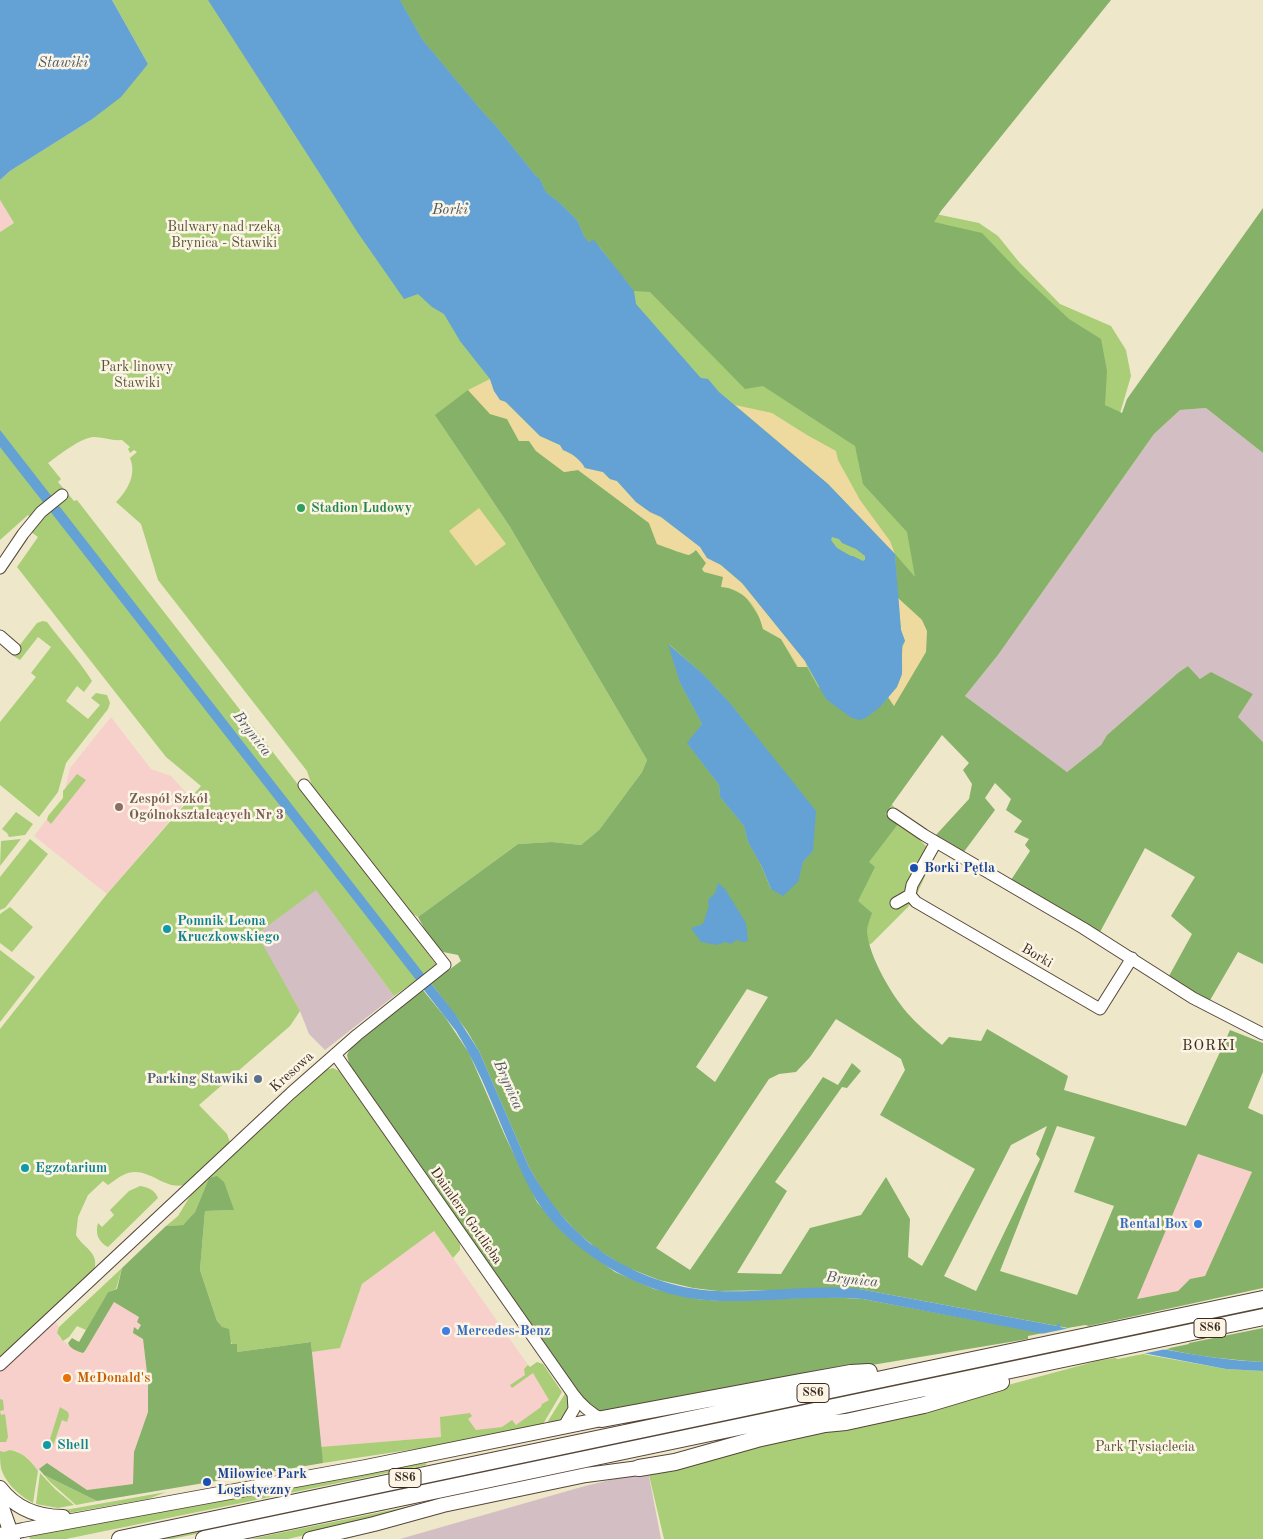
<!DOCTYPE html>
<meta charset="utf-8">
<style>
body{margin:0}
canvas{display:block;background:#eee7ca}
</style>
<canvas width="1263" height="1539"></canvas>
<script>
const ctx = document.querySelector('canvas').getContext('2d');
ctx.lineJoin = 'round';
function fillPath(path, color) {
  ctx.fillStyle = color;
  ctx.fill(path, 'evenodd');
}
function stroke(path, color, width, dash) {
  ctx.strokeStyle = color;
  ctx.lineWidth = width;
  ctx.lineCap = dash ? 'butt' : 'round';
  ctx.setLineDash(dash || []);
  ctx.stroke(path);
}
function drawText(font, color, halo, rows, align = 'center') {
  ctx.font = font + ' "Old Standard TT",serif';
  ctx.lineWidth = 5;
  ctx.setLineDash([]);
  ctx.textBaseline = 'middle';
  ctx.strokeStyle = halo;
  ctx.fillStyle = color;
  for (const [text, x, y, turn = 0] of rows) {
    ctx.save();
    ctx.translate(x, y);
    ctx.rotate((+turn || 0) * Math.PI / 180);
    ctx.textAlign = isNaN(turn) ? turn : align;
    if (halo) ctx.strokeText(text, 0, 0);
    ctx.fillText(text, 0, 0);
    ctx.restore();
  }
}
fillPath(new Path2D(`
 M0 200 14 223 0 232Z
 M111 717 151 769 171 776 190 797 107 894 34 836 63 798 70 768Z
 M1197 1154 1252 1172 1205 1276 1190 1279 1178 1291 1136 1299Z
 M434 1231 554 1402 519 1427 442 1437 320 1447 312 1352 340 1348 362 1284Z
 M114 1302 140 1317 141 1325 138 1330 134 1328 143 1338 148 1381V1412L134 1452V1484L87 1490 47 1464 38 1471 28 1458 16 1451 10 1450 4 1452 0 1451V1356L49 1312 59 1327 57 1333 58 1336 63 1341 74 1349 83 1353 85 1351Z`), '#f7d0cc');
fillPath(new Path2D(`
 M1206 408 1263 453V742L1238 717 1253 694 1200 679 1188 666 1179 672 1107 735 1101 745 1067 772 965 696 998 655 1154 434 1180 410Z
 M316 889 394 996 325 1050 309 1034 300 1011 256 935Z
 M648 1471 661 1539H400L585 1486Z`), '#d2bec3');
fillPath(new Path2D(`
 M112 0H913L835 193 979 223 998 236 1019 262 1060 304 1111 326 1126 350 1131 376 1116 427 891 803 913 833 930 850 931 863 916 896 908 907 872 943 839 963 618 684 435 415 510 527 647 760 642 772 599 830 581 845 552 842 518 844 418 917 408 911 313 789 307 771 158 580 141 524 116 502C127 491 137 475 130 458L137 452 134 450 130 453 128 449 130 447 122 440C112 441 103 437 94 437 80 438 59 455 48 463L61 479 58 482 74 501 77 500 404 921 437 966 394 996 316 890 257 934 300 1011 290 1026 199 1105 227 1134 231 1145C222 1152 192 1182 184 1185 164 1190 149 1167 128 1173 121 1175 114 1181 108 1185L103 1181 88 1195 78 1217 76 1235C84 1249 100 1252 94 1271L0 1356V1029L107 894 201 786 166 757 17 567 38 537 31 532 38 523 28 515 0 540V232L14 223 0 200V180L10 171 91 120 148 64Z
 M43 621 47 622C62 642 79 660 92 681L84 692 77 686 66 701 88 719 100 705 91 698 96 693 107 695 110 703 108 709 66 763 58 792 39 817 0 785V722L36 677 31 673 51 647 38 637 20 660 12 655 37 623Z
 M77 774 86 780 51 824 47 820 48 816 63 798V791Z
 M16 812 33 824 25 835 9 837 7 833 2 829Z
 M21 839 0 866 1 841Z
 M30 839 48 854 5 908 0 910V877Z
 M10 907 33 927 12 952 0 943V914Z
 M0 950 35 977 0 1022Z
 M333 1068 339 1071 446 1223 460 1244V1250L453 1258 434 1231 362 1284 340 1348 312 1352 311 1342 237 1352 236 1344H232L217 1321 200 1270 205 1211 233 1210 209 1178 195 1212 183 1225 166 1226 178 1216 192 1193 326 1070Z
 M140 1186C148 1187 155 1190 158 1198L108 1247C98 1242 95 1233 98 1223L102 1227 114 1215 110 1210 129 1191Z
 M122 1268 116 1289 108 1292 86 1330 77 1326 69 1337 63 1341 57 1333 59 1327Z
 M1143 1354 1226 1369 1263 1371V1539H664L649 1475 682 1465 919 1409 1097 1361 1115 1358 1118 1359Z
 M537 1362 543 1364 562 1392 543 1424 435 1446 323 1463 320 1447 441 1437 440 1417 470 1413 472 1416 468 1419 476 1430 502 1427 512 1420 516 1425 541 1407 542 1404 549 1400 533 1373 512 1388 510 1385 525 1375 524 1369 528 1365 530 1367Z
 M905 1380V1386L172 1539H160L159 1537Z
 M566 1392C573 1413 563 1420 545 1426Z
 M0 1399 3 1400 4 1410 0 1411 1 1415 5 1414 8 1437 6 1442H0Z
 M60 1407 68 1412 69 1416 67 1422 62 1420 53 1446 50 1445 51 1439H50Z
 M10 1450C24 1453 30 1460 38 1471L33 1503C20 1496 5 1483 1 1468 0 1462 0 1456 0 1451L4 1452Z
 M426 1463V1465L66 1539H30L29 1533 366 1471Z
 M40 1473 55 1489 74 1505 58 1508 36 1504Z
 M44 1475 97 1501 76 1505 50 1482Z
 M166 1492 148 1499 63 1514 59 1511Z
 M435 1501 397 1513 288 1539H250Z`), '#a9ce77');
fillPath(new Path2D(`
 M400 0H1111L941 211 934 222 982 233 1021 274 1069 319 1101 339 1107 371 1105 405 1122 413 1127 399 1263 208V453L1206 408 1180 410 1154 434 998 655 965 696 1067 772 1101 745 1107 735 1179 672 1188 666 1200 679 1211 672 1253 694 1238 717 1263 742V964L1238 952 1209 1002 1169 976 1192 934 1171 916 1195 877 1145 848 1100 932 1011 880 1030 851 1025 845 1029 839 1014 832 1022 821 1006 810 1011 799 995 783 985 798 995 810 963 853 935 836 969 799 972 784 963 770 969 763 942 735 885 814 898 824 869 862 875 867 858 901 872 913C870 919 867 926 867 932 869 957 893 998 911 1017 920 1027 932 1036 942 1045L949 1037 981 1041 987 1029 1068 1076 1064 1090 1186 1126 1230 1030 1263 1043V1072L1248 1108 1263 1115V1288L1089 1326 1085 1325 1068 1328 859 1289 718 1291 693 1288 659 1280 626 1267 598 1250 576 1231 554 1207 545 1195 529 1167 479 1051 467 1031 431 983 461 961 458 955 443 952 433 944 418 917 518 844 552 842 581 845 599 830 642 772 647 760 510 527 435 415 468 390 490 414 507 419 519 441H529L536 451 564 472 578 470 649 523 657 544 676 550H696L706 563 723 577 729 588 745 596 760 618 763 629 781 639 797 667H807L818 687 881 706 888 697 894 706 922 620 898 598 895 554 915 577 907 532 863 484 855 446 763 386 745 389 650 292 634 291 620 274 600 247 589 242 584 236 577 220 561 204 546 192 540 179 536 176 496 126 482 111 422 39ZM669 644 702 673 730 703 791 781 813 851 803 862 797 882 771 889 761 865 748 842 744 826 720 797 719 785 688 744 702 724 680 683ZM747 989 768 997 715 1082 696 1067ZM836 1019 901 1059 905 1070 880 1115 975 1169 922 1266 908 1257 910 1219 886 1177 861 1215 810 1228 781 1274 737 1273 787 1191 775 1182 842 1087 847 1088 861 1071 852 1063 838 1085 823 1077 690 1270 656 1248 769 1079 779 1074 796 1072 810 1057ZM1047 1126 1036 1154 1040 1159 976 1291 944 1276 1011 1145ZM1057 1126 1095 1137 1074 1192 1114 1206 1077 1295 1000 1271ZM1198 1154 1252 1172 1205 1276 1190 1279 1178 1291 1137 1299Z
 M422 989 445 1017 469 1053 505 1136 537 1202 556 1225 580 1247 615 1272 654 1289 696 1299 720 1301 826 1297 863 1299 1043 1333 1028 1336V1339L746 1386 601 1412 595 1410 584 1403 513 1302 429 1177 347 1064 349 1063 347 1055 350 1049Z
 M217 1176 224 1182 234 1210 205 1211 200 1270 217 1321 222 1327 229 1329 231 1344H237V1352L311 1342 323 1463 97 1501 44 1475 39 1469 47 1463 87 1490 133 1484 134 1452 148 1412V1381L143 1339 133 1333 134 1327 138 1330 141 1325 137 1322 139 1317 114 1302 85 1351 83 1353C77 1351 70 1349 68 1343L72 1338 79 1342 108 1292 117 1289 122 1268 166 1226 183 1225 195 1212 209 1178Z
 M1263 1328V1362C1230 1360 1197 1356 1165 1349L1189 1344V1343Z`), '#86b168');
fillPath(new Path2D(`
 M490 379 494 391 540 436 560 445 563 450C573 454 580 459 585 468L603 472 610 479 617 481 636 502 650 512 661 517 701 547 703 552 721 565 742 583 805 661 807 667H798L781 639 763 629C758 608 744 588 721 587L723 577 704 572 702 569 706 563 696 550C694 552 691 554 689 555 686 555 662 546 657 544L649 523 578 470 564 472 536 451 529 441H519L507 419 490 414 468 390Z
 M735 405 772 413 807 435 836 451 838 460 860 500 890 541 895 554 828 484Z
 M479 508 506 544 476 566 449 531Z
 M898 598 922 620 927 631 926 652 894 706 888 697C894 690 900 683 902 673 903 662 900 651 905 641L901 630Z`), '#eeda9e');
fillPath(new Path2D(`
 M0 0H112L148 64 121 97 91 120 10 171 0 180Z
 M208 0H400L422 39 482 111 496 126 536 176 540 179 546 192 561 204 577 220 584 236 589 242 594 240 634 291 636 304 699 376 701 378 708 379 719 392 828 484 895 554 901 630 905 641 902 646V674L897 687 881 706 866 718 859 720 850 717 826 699 805 661 742 583 721 565 707 558 700 547 661 517 650 512 636 502 617 481 610 479 603 472 585 468C580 459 573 454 563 450L560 445 540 436 506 402 500 400 494 391 490 379 460 341 444 314 432 307 418 294 404 299 358 233ZM832 537 839 539 842 543 856 549 865 556V560L863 561 853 556H851L837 548 831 540Z
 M0 430 455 1014 479 1051 529 1167C544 1194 561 1218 584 1238 588 1242 594 1247 599 1248V1250C634 1274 674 1289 717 1291 764 1293 812 1284 859 1289L1057 1326 1059 1323H1060V1327C1127 1341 1194 1359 1263 1362V1371L1226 1369 1205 1365 863 1299C815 1295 767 1302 720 1301 673 1300 627 1282 590 1255 570 1241 550 1222 537 1201 530 1190 524 1177 518 1164 498 1120 482 1072 456 1031L0 447Z
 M668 644 702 673 730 703 816 811 813 851 803 862 798 882 783 896 771 889 761 865 748 842 744 826 720 797 719 785 687 743 702 724 680 683Z
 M718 883 725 889 746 923 748 941 743 942 736 940 731 944 725 942 717 945 701 942 691 928 703 924 709 906 708 900 715 893Z`), '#64a1d5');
fillPath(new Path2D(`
 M1075 1327 1171 1348 1137 1355 1036 1335Z`), '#eee7ca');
const minor = new Path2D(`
 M0 568 23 534 41 512 62 495
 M0 636 15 649
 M893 814 924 835 1083 928 1193 998 1263 1034
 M910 895 916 902 1100 1009 1132 958
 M896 903 910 895 912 885 936 842
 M335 1054 573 1394C581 1405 590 1413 602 1419
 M0 1365 291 1093 357 1035 445 965 304 785
 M564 1426 574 1409 573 1394`);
const major = new Path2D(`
 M0 1488C16 1509 38 1517 63 1517
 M0 1502 13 1539
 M0 1535 23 1530 366 1467 602 1419
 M310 1539 374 1524 443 1505 586 1475 639 1468`);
const highway = new Path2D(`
 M602 1419 800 1382 851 1373 869 1372
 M639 1468 675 1462 757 1439 825 1424 846 1422 924 1405 1001 1382
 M120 1539 1263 1299
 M204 1539 1263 1317`);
stroke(minor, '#564638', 13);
stroke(major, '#564638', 16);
stroke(highway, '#564638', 18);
stroke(minor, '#fff', 11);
stroke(major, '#fff', 14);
stroke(highway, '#fff', 16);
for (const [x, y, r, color] of [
 [301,508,5,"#2e9e5b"],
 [119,807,5,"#8d6e63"],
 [914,868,5,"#1a4fb4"],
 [167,929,5,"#0f9aa8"],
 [258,1079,5,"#5c6f8a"],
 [25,1168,5,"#0f9aa8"],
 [1198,1224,5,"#3f7fe0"],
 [446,1331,5,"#3f7fe0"],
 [67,1378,5,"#e8710a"],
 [47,1445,5,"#0f9aa8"],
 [207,1482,5,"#1a4fb4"]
]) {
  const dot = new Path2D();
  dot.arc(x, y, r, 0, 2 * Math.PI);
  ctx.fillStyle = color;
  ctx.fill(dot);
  stroke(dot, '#fcf5e5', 2);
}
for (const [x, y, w] of [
 [1210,1328,32],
 [813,1393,32],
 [405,1478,32]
]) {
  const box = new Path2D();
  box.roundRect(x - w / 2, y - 9.5, w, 19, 4);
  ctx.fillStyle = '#fcf5e5';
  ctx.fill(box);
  stroke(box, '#3b2a1e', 1);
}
drawText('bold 12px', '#3b2a1e', null, [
 ["S86",1210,1328],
 ["S86",813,1393],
 ["S86",405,1478]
]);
drawText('14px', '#565334', '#fcf5e5', [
 ["Bulwary nad rzeką",224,227],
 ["Brynica - Stawiki",224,243],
 ["Park linowy",137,367],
 ["Stawiki",137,383],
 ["Park Tysiąclecia",1145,1447]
]);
drawText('bold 14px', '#27864d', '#fcf5e5', [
 ["Stadion Ludowy",311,508]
], 'left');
drawText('bold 14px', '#785e54', '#fcf5e5', [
 ["Zespół Szkół",129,799],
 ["Ogólnokształcących Nr 3",129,815]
], 'left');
drawText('bold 14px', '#164399', '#fcf5e5', [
 ["Borki Pętla",924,868],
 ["Milowice Park",217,1474],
 ["Logistyczny",217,1490]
], 'left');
drawText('bold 14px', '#0d838f', '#fcf5e5', [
 ["Pomnik Leona",177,921],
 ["Kruczkowskiego",177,937],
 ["Egzotarium",35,1168],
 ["Shell",57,1445]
], 'left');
drawText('14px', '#3b2a1e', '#fcf5e5', [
 ["Borki",1037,956,30],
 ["Kresowa",292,1072,-42],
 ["Daimlera Gottlieba",466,1216,55]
]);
drawText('bold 14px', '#4e5e75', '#fcf5e5', [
 ["Parking Stawiki",248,1079]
], 'right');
drawText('bold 14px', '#366cbe', '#fcf5e5', [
 ["Rental Box",1188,1224],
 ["Mercedes-Benz",456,1331,"left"]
], 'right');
drawText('bold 14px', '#c56008', '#fcf5e5', [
 ["McDonald's",77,1378]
], 'left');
drawText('italic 15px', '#4b5a67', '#fcf5e5', [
 ["Stawiki",63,63],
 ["Borki",450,210],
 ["Brynica",252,734,52],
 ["Brynica",508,1085,66],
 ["Brynica",852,1280,6]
]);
ctx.letterSpacing = '1px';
drawText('15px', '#3b2a1e', '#fcf5e5', [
 ["BORKI",1209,1046]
]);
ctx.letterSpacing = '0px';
</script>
